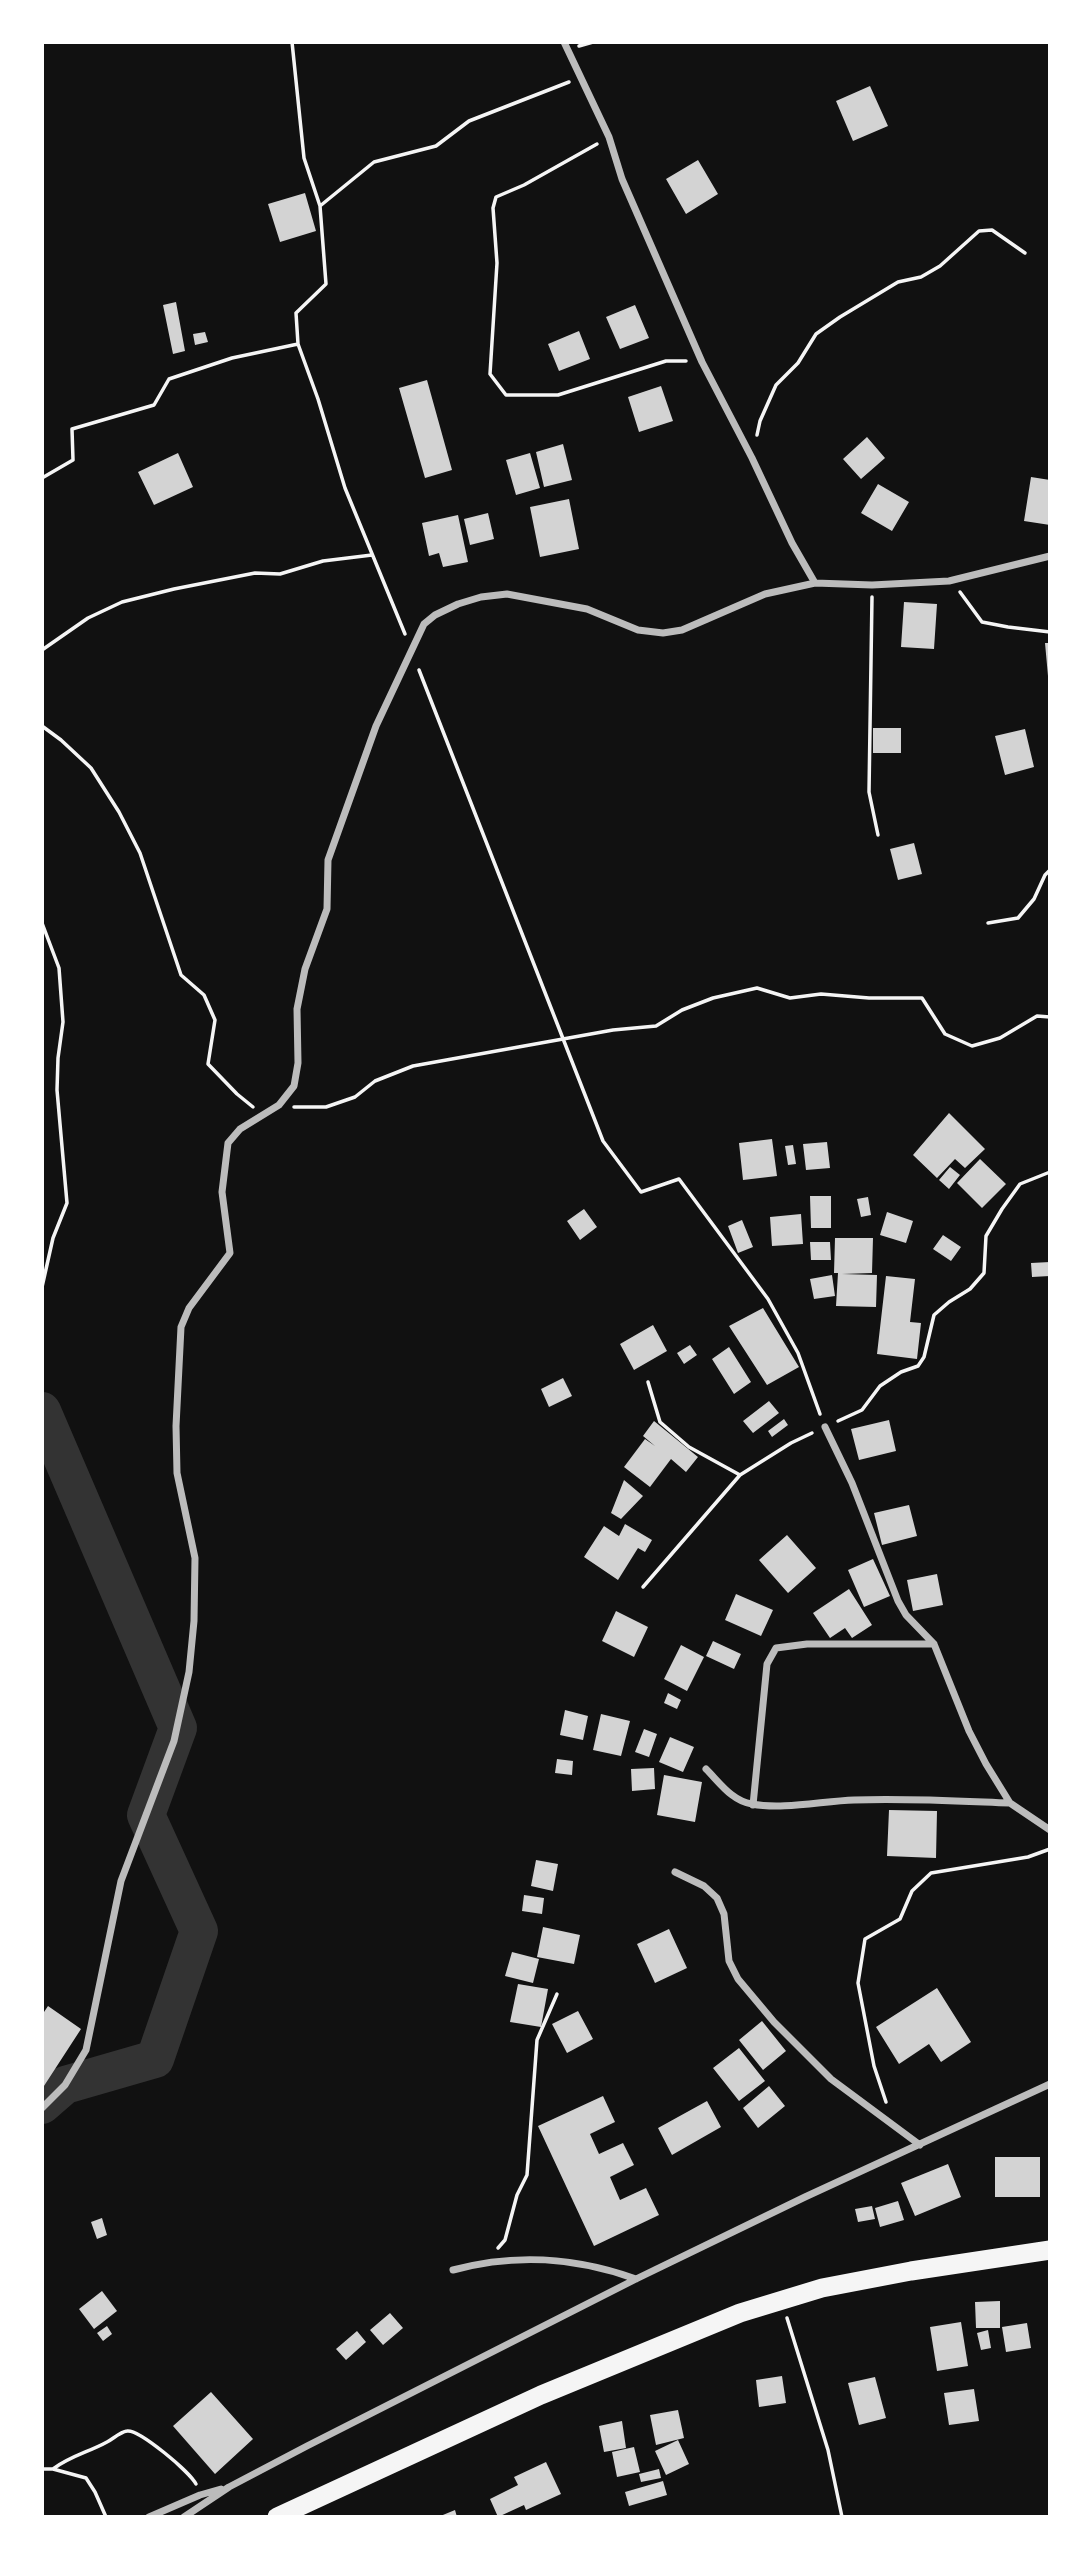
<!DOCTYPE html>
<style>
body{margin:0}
#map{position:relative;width:1092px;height:2559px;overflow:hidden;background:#111;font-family:Lato,sans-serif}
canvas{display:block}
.frame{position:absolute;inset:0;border:44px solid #fff;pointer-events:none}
</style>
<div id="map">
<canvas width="1092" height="2559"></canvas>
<div class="frame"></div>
</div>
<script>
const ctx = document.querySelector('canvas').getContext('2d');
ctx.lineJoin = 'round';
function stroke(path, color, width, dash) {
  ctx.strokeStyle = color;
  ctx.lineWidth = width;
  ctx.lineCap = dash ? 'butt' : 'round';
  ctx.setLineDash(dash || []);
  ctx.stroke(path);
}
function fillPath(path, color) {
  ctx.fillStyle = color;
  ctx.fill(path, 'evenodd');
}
stroke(new Path2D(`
 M42 1411 178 1728 146 1815 199 1931 155 2059 65 2085 42 2105`), '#333', 38);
fillPath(new Path2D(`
 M870 86 888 126 853 141 836 101Z
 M698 160 718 194 686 214 666 179Z
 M305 193 316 231 280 242 268 204Z
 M176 302 185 351 173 354 163 305Z
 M635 305 649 338 620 349 606 317Z
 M579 331 590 359 559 371 548 344Z
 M205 332 208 342 195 345 193 334Z
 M427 380 452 470 425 478 399 388Z
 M661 386 673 421 639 432 628 397Z
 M867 437 885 458 861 479 843 459Z
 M563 444 572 480 544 487 536 452Z
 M178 453 193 487 154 505 138 472Z
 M530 453 540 488 516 495 506 460Z
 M1031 477 1050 480V525L1024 521Z
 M878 484 909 502 892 531 861 513Z
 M569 499 579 549 540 557 530 507Z
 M488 513 494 539 470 545 464 519Z
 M458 515 468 562 443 567 439 553 429 556 422 523Z
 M904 602 937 604 934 649 901 647Z
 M1045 643H1050V675L1048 676Z
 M873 728H901V753H873Z
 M1025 729 1034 767 1005 775 995 736Z
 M914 843 922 874 898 880 890 849Z
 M949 1113 985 1149 965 1168 955 1159 937 1178 913 1155Z
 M772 1139 777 1176 743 1180 739 1143Z
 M827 1142 830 1168 806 1170 803 1144Z
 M793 1145 796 1164 788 1165 785 1146Z
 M980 1159 1006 1184 982 1208 957 1183Z
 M950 1167 960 1175 949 1189 939 1180Z
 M810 1196H831V1228H811Z
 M868 1197 871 1215 861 1217 857 1199Z
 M584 1209 597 1227 580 1240 567 1221Z
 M887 1212 913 1221 906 1243 880 1235Z
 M801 1214 803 1244 772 1246 770 1217Z
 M742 1220 753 1247 738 1253 728 1226Z
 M943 1235 961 1247 951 1261 933 1249Z
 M835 1238H873L872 1273 842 1274 877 1275 876 1307 836 1306 838 1273H834Z
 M810 1242H830L831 1260H811Z
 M1050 1262V1276L1032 1277 1031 1263Z
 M832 1275 835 1296 814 1299 810 1279Z
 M886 1276 915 1279 910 1322 921 1323 917 1359 877 1354Z
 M763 1308 799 1367 767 1385 729 1326Z
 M653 1325 667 1351 634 1370 620 1344Z
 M690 1345 697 1355 684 1364 677 1353Z
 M729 1347 751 1382 734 1394 712 1359Z
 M563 1378 572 1396 549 1407 541 1389Z
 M769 1401 779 1413 753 1433 743 1421Z
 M784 1419 788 1425 772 1437 768 1431Z
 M889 1420 896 1451 859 1460 851 1429Z
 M654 1421 698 1457 686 1472 671 1459 650 1487 624 1467 645 1439 655 1446 643 1436Z
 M624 1480 643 1496 621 1519 611 1513Z
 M909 1505 917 1536 882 1545 874 1513Z
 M625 1524 652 1540 645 1552 638 1548 618 1580 584 1557 604 1526 619 1536Z
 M787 1535 816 1568 788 1593 759 1560Z
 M873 1559 890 1596 864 1607 848 1570Z
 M937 1574 943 1605 913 1611 907 1580Z
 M849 1589 872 1625 852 1638 845 1628 830 1638 813 1613Z
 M736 1594 773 1610 761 1636 725 1620Z
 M616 1611 648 1627 634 1657 602 1641Z
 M713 1641 741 1654 734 1669 706 1656Z
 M681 1645 704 1657 687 1691 664 1679Z
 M668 1693 681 1700 677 1709 664 1703Z
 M565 1710 588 1716 583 1740 560 1735Z
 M601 1714 630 1721 621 1756 593 1750Z
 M644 1729 657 1734 649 1757 635 1752Z
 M670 1737 694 1747 683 1772 659 1762Z
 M557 1759 573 1761 572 1775 555 1773Z
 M654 1768 655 1789 632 1791 631 1769Z
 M664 1775 702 1782 695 1822 657 1815Z
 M889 1810 937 1811 936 1858 887 1856Z
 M536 1860 558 1864 553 1891 531 1886Z
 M524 1895 544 1898 542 1914 522 1911Z
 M543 1927 580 1935 574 1964 537 1957Z
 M669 1929 687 1968 655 1983 637 1944Z
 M512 1952 539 1959 533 1983 505 1976Z
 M518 1984 548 1989 541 2027 510 2022Z
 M937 1988 971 2042 941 2062 929 2044 899 2064 876 2027Z
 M48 2006 81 2029 42 2089V2015Z
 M578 2011 593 2039 567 2053 552 2024Z
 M762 2021 786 2051 763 2070 739 2040Z
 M739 2048 765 2081 739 2101 713 2068Z
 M769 2086 785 2106 758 2128 743 2108Z
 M603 2096 615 2122 590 2134 599 2154 623 2143 634 2165 610 2177 620 2200 646 2188 659 2215 594 2246 538 2126Z
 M707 2101 721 2127 672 2155 658 2128Z
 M995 2157H1040V2197H995Z
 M948 2164 961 2197 915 2216 901 2183Z
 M898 2201 904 2220 880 2227 875 2208Z
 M872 2206 875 2219 858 2222 855 2209Z
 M102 2218 107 2235 97 2239 91 2222Z
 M102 2291 117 2311 94 2329 79 2309Z
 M1000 2301V2328H976L975 2302Z
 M390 2313 403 2328 383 2345 370 2330Z
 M961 2322 968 2366 937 2371 930 2327Z
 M1027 2323 1031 2348 1006 2352 1002 2327Z
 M107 2326 112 2334 103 2341 97 2333Z
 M988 2330 991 2348 981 2350 977 2333Z
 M357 2331 366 2342 346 2360 336 2349Z
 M782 2376 786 2403 759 2407 756 2380Z
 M875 2377 886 2418 859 2425 848 2383Z
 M974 2389 979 2421 949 2425 944 2393Z
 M211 2392 253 2439 215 2474 173 2426Z
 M678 2410 684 2438 656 2445 650 2415Z
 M622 2421 626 2448 604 2452 599 2426Z
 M678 2440 689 2464 666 2475 655 2451Z
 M634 2447 640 2472 617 2477 612 2452Z
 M546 2462 561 2494 526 2510 524 2505 498 2517 490 2499 518 2485 514 2477Z
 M659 2469 661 2478 641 2482 639 2474Z
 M663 2481 667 2495 629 2506 625 2492Z
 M455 2510 457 2517H438Z`), '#d3d3d3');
stroke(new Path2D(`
 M579 46 593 42
 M597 144 524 185 496 197 493 208 497 263 490 374 506 395H558L666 361H686
 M320 206 374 162 436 146 469 121 569 82
 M298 344 318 399 345 488 405 634
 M757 435 760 421 776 385 798 363 816 334 840 317 898 282 921 277 940 266 979 231 992 230 1025 253
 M42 478 73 460 72 429 154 405 169 379 232 358 298 344 296 313 326 284 320 206 304 158 292 42
 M960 592 982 622 1008 627 1050 632
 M872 597 869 792 878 835
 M42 650 88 618 122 602 174 589 255 573 280 574 323 561 372 555
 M419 670 603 1141 641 1192 679 1179 768 1299 798 1353 820 1414
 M42 726 61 740 91 768 119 812 140 853 181 975 204 995 215 1020 208 1064 237 1094 253 1107
 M42 923 59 968 63 1022 58 1058 57 1090 67 1203 53 1238 42 1287
 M988 923 1018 918 1034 899 1045 875 1050 870
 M294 1107H326L355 1097 375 1081 413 1066 613 1030 656 1026 682 1010 713 998 757 988 790 998 821 994 869 998H922L945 1034 972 1046 1000 1038 1037 1016 1050 1017
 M648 1382 660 1422 689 1447 740 1475
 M838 1421 862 1410 880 1386 901 1372 918 1366 924 1357 934 1315 949 1302 970 1289 984 1273 986 1236 1002 1209 1020 1184 1050 1172
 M643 1587 740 1475 791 1443 812 1433
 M886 2102 874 2066 858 1983 865 1939 900 1919 912 1891 931 1873 1028 1857 1050 1849
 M498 2248 505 2240 517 2195 527 2175 537 2040 557 1994
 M787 2318 828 2450 842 2517
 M42 2469H53L86 2478 95 2492 106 2517
 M53 2469C70 2456 89 2452 107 2442 113 2439 120 2432 127 2431 139 2429 190 2472 196 2484`), '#f5f5f5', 3.5);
stroke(new Path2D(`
 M564 42 609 137 622 179 702 362 752 458 792 543 815 583
 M825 1427 852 1483 898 1601 906 1615 934 1644 969 1731 986 1764 1010 1803 1050 1830
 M706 1769C720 1783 732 1801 752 1804 782 1810 823 1801 854 1800 906 1798 958 1801 1010 1803
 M753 1805 767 1664 776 1648 807 1644H934
 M675 1872 704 1886 717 1898 724 1914 729 1961 738 1979 774 2022 831 2079 920 2145
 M42 2108 65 2085 86 2050 121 1881 174 1741 189 1672 194 1621 195 1558 177 1473 176 1426 181 1327 189 1308 230 1253 222 1192 228 1143 240 1129 279 1105 294 1086 298 1063 297 1009 305 969 327 909 328 860 376 726 424 624 435 615 458 604 481 597 507 594 587 609 638 630 663 633 682 630 765 594 815 583 872 585 949 581 1050 556
 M453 2270C516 2253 575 2257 636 2279
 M149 2517 200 2495 221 2489
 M184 2517 229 2487 307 2446 636 2279 805 2197 1050 2084`), '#bcbcbc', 7);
stroke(new Path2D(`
 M277 2517 541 2395 740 2313 822 2288 911 2271 1050 2250`), '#f5f5f5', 19);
</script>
